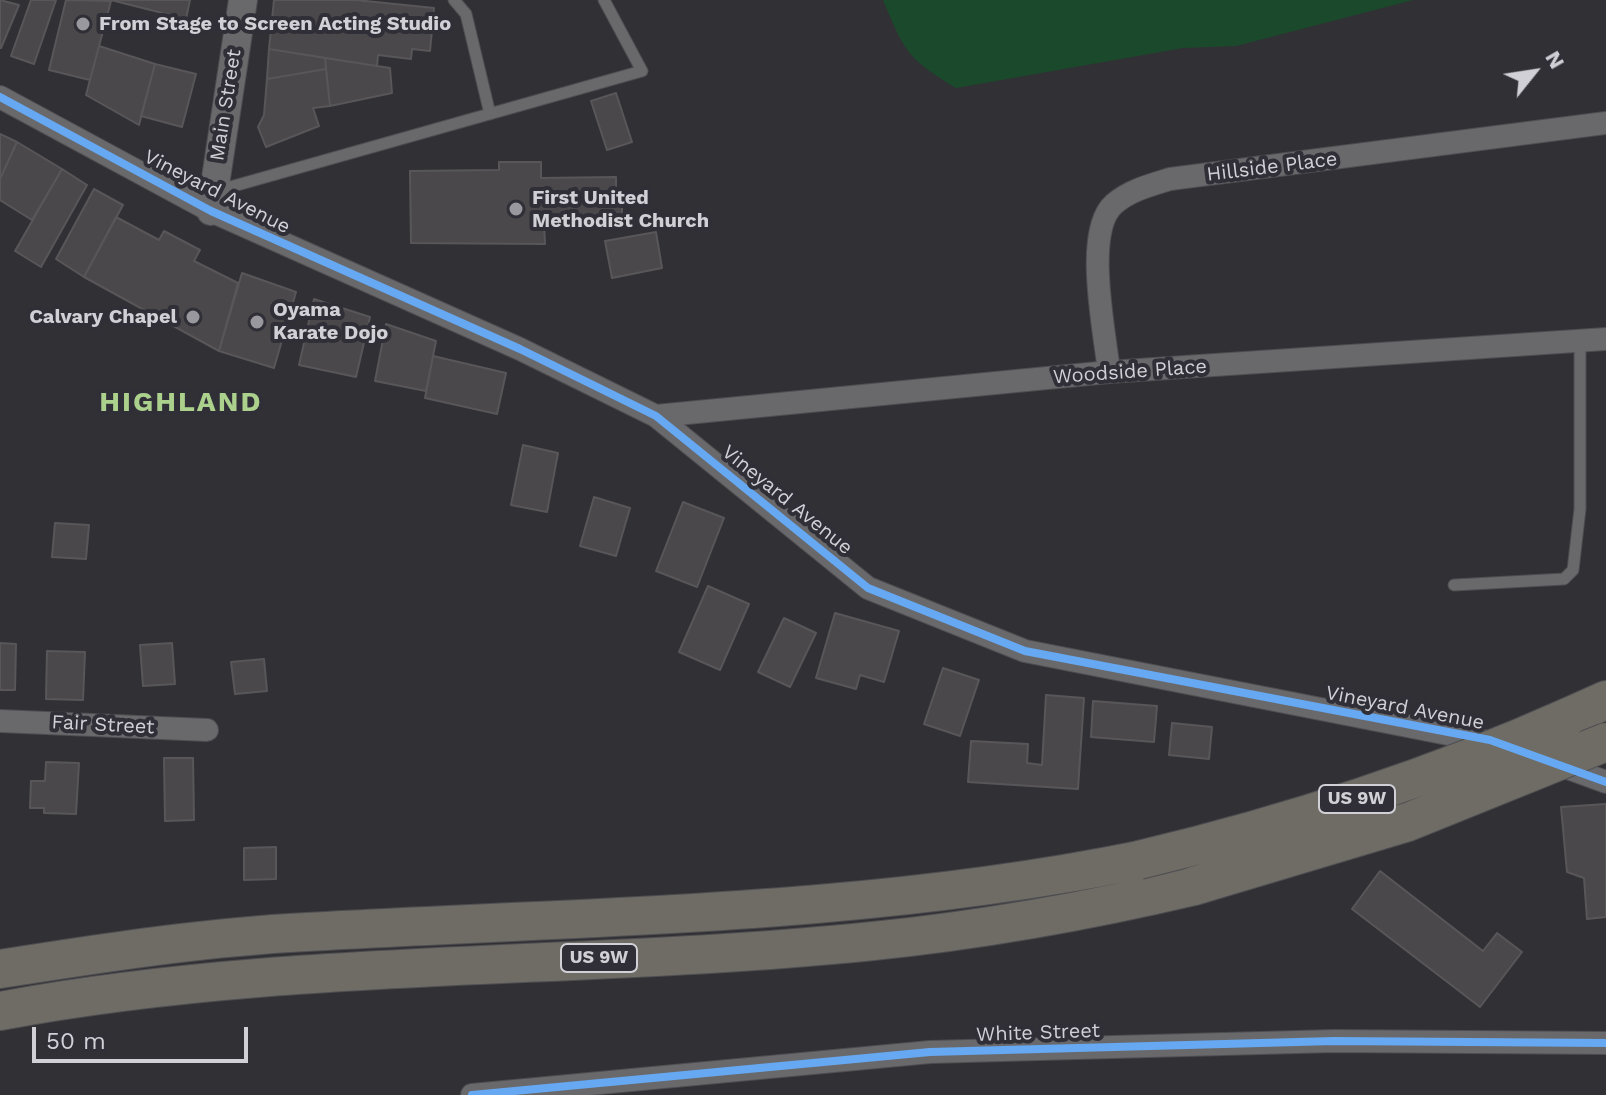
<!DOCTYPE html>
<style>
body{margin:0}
#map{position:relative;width:1606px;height:1095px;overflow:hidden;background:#313135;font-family:"Work Sans",sans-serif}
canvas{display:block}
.north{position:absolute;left:1494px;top:32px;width:80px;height:80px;-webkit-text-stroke:6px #302f37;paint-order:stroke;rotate:60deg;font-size:22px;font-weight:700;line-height:32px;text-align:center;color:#d1d0d6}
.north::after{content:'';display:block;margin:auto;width:28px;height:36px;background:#d1d0d6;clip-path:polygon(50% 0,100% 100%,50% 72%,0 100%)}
.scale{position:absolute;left:32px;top:1027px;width:216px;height:36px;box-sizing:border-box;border:4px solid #d1d0d6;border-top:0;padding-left:10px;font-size:24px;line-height:28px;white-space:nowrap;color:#d1d0d6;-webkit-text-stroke:6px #302f37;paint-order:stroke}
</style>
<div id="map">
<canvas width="1606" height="1095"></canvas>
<div class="north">N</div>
<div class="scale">50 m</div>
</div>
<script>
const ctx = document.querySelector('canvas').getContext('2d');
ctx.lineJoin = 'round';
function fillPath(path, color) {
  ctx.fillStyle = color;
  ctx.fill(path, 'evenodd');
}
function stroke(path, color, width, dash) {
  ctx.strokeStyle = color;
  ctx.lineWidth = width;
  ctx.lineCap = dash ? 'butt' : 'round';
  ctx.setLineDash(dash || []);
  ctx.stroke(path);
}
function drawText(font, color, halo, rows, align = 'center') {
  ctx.font = font + ' "Work Sans",sans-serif';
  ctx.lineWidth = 8;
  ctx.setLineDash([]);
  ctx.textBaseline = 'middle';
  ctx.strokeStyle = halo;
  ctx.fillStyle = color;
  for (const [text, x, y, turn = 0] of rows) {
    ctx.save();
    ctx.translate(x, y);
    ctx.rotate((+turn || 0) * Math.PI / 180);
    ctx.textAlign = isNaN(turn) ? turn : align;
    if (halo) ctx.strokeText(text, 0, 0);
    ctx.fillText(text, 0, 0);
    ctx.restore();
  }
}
fillPath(new Path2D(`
 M883 0H1413L1236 46 1183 48 956 88C907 58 905 52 883 0Z`), '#1a4a2b');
const building = new Path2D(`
 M0 0 19 5 1 48H0Z
 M31 0H56L34 64 11 56Z
 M66 0 111 1 90 80 49 70Z
 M111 0H190L186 19Z
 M274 0H356L434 8 430 51 412 49 411 59 378 55 377 66 269 49Z
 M99 46 155 64 139 125 86 95Z
 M269 49 325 58 326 69 267 79Z
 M325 58 390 68 392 93 330 106Z
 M155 64 196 74 182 127 141 116Z
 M326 69 330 106 313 108 319 126 266 147 258 127 264 115 267 79Z
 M616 93 632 142 607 150 591 101Z
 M0 134 17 142 0 179Z
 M17 142 62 169 32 220 0 200V179Z
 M499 162H541V178L616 177V196H622V223L544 224 545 244 411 243 410 171 499 170Z
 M62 169 87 185 41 267 15 251Z
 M94 189 123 205 84 277 56 259Z
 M116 217 159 240 164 231 200 250 194 261 238 283 219 351 84 277Z
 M656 232 662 268 612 278 605 241Z
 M242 273 296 292 274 368 219 351Z
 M314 299 370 317 356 377 299 365Z
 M386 324 436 341 426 391 375 381Z
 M433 356 506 373 497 414 425 398Z
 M523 445 558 453 547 512 511 505Z
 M594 497 630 508 616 556 580 546Z
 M683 502 724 518 697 587 656 571Z
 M55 523 89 525 86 559 52 557Z
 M708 586 749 604 720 670 679 652Z
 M835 613 899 631 884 682 860 675 856 689 816 678Z
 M784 618 816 633 790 687 758 672Z
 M0 643 16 644 15 690H0Z
 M172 643 175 684 143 686 140 645Z
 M47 651 85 652 83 700 46 699Z
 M264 659 267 691 235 694 231 662Z
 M943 668 979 680 960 736 924 724Z
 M1046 695 1084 698 1078 789 968 782 971 741 1028 744 1027 763 1042 765Z
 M1093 701 1157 706 1154 742 1091 737Z
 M1172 723 1212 727 1209 759 1169 755Z
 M164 758H193L194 820 165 821Z
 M46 762 79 763 76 814 44 813V808H30L31 781H45Z
 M1606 804V917L1587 919 1584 878 1567 872 1561 807Z
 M276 847V879L244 880V848Z
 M1380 871 1483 951 1497 933 1522 952 1480 1007 1352 909Z`);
fillPath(building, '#4a484a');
stroke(building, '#585659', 2);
const service = new Path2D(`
 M454 0 466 14 490 114
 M216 191 642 71 604 0
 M1454 585 1564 579 1573 570 1580 509V341`);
const minor = new Path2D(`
 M0 97 211 211 520 349 656 416 868 588 1025 651 1499 744
 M1109 372C1105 333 1083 231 1114 204 1130 190 1151 185 1170 179L1606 123
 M656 416 1109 372 1606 339
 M0 721 207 730
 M1554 763 1606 782
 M472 1095 930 1052 1334 1041 1606 1043`);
const tertiary = new Path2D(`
 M211 211 243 0`);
const trunk = new Path2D(`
 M1568 717 1606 700
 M0 969C96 954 192 939 289 933 573 916 858 917 1139 860
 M0 1011C289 957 582 971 873 941 982 930 1088 911 1194 886`);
stroke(service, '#4e4d51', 13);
stroke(minor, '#4e4d51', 24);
stroke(tertiary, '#4e4d51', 30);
stroke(trunk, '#4e4d51', 40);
stroke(service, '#69696c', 11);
stroke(minor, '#69696c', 22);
stroke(tertiary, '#69696c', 28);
stroke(trunk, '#6e6c65', 38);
const trunkBridge = new Path2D(`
 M1139 860C1286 825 1429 779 1568 717
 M1194 886 1408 822 1606 742`);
stroke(trunkBridge, '#4e4d51', 40, []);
stroke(trunkBridge, '#6e6c65', 38);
stroke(new Path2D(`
 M0 97 211 211 520 349 656 416 868 588 1025 651 1490 740 1606 782
 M472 1095 930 1052 1334 1041 1606 1043`), '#66a8f1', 8);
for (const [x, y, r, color] of [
 [83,24,8,"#99989e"],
 [516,209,8,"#99989e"],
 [193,317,8,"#99989e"],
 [257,322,8,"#99989e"]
]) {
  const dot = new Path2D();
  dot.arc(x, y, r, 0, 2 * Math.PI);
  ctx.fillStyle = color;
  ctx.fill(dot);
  stroke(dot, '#302f37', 3);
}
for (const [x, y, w] of [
 [1357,799,76],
 [599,958,76]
]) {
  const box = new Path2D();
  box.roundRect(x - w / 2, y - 14, w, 28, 6);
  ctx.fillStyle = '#302f37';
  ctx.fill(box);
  stroke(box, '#d1d0d6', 2);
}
drawText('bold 18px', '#d1d0d6', null, [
 ["US 9W",1357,799],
 ["US 9W",599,958]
]);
drawText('bold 20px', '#d1d0d6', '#302f37', [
 ["From Stage to Screen Acting Studio",99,24],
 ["First United",532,198],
 ["Methodist Church",532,221],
 ["Oyama",273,310],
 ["Karate Dojo",273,333],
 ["Calvary Chapel",177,317,"right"]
], 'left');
drawText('20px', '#d1d0d6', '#302f37', [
 ["Main Street",226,105,-81],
 ["Hillside Place",1272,167,-7],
 ["Vineyard Avenue",217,192,27],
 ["Woodside Place",1130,372,-4],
 ["Vineyard Avenue",787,500,39],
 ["Vineyard Avenue",1405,708,11],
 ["Fair Street",103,725,3],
 ["White Street",1038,1033,-2]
]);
ctx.letterSpacing = '2px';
drawText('bold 28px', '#acd18d', '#302f37', [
 ["HIGHLAND",181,403]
]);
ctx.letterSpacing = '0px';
</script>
